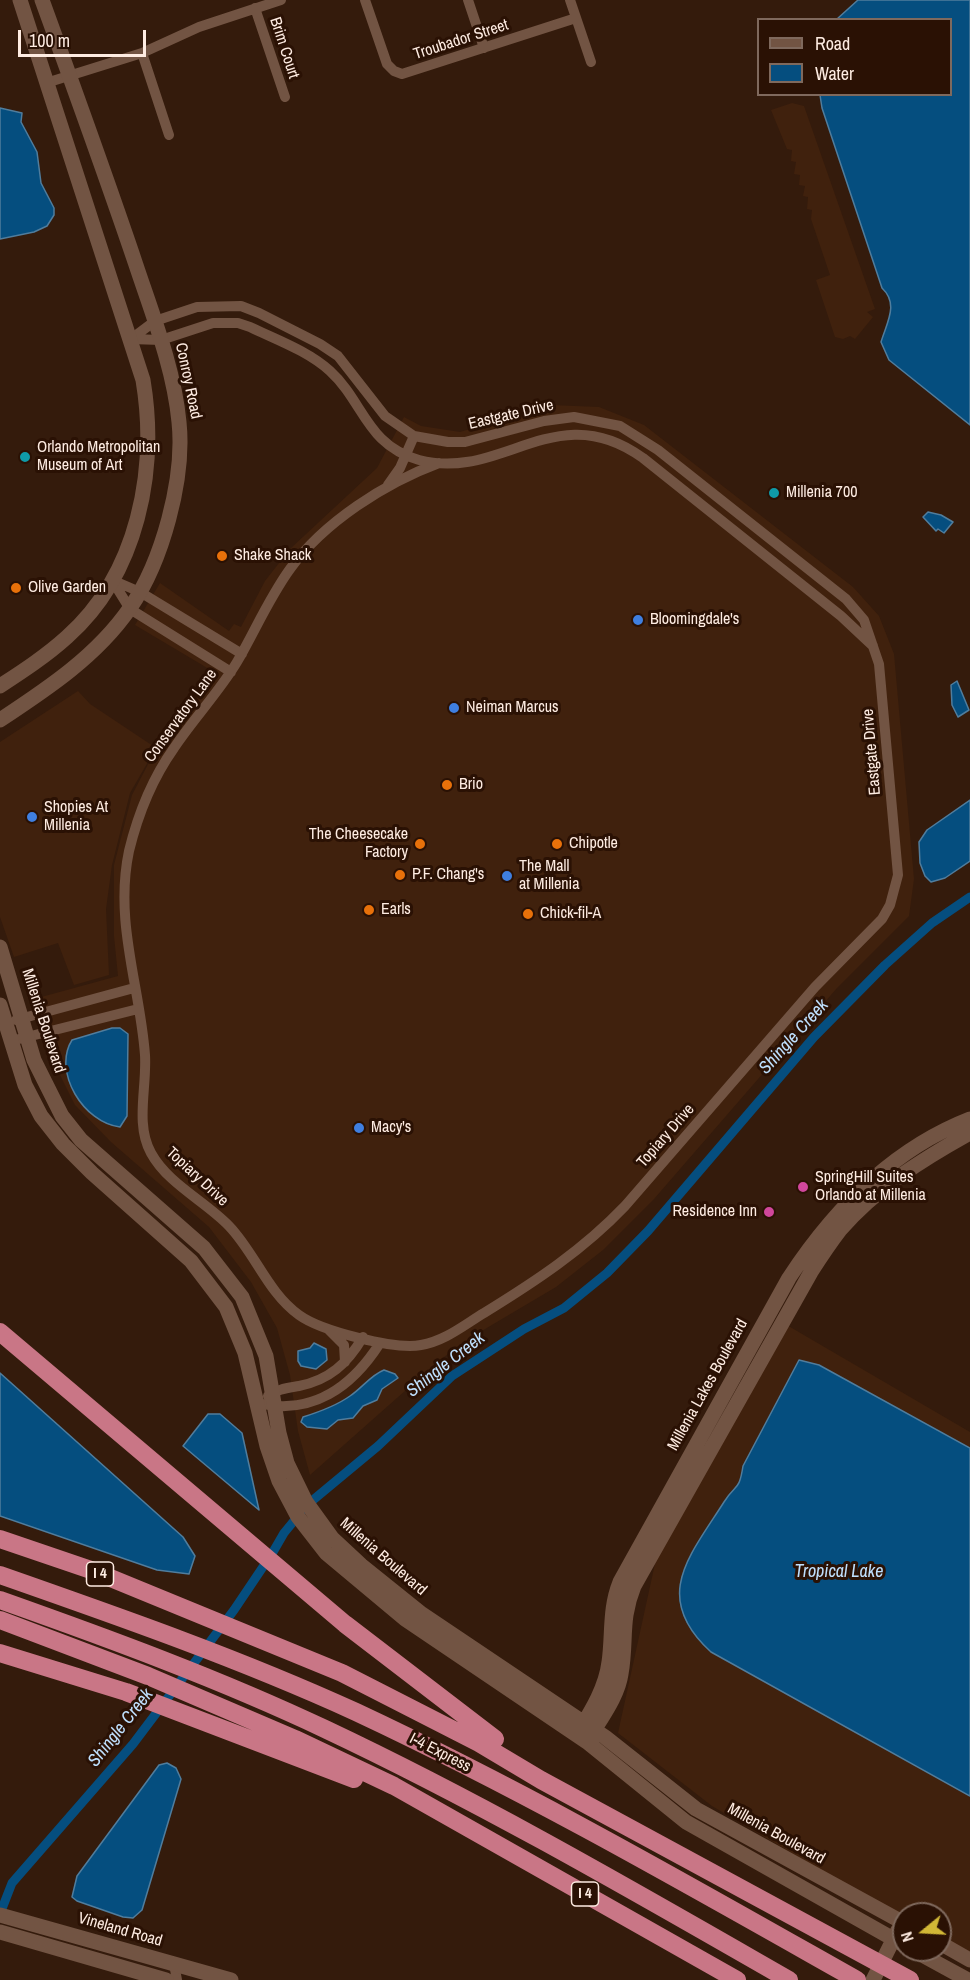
<!DOCTYPE html>
<style>
body{margin:0}
#map{position:relative;width:970px;height:1980px;overflow:hidden;background:#341b0c;font-family:"Archivo Narrow",sans-serif}
canvas{display:block}
.legend{position:absolute;left:757px;top:18px;width:195px;height:78px;box-sizing:border-box;background:#2a1104;border:2px solid #7f695d;margin:0;padding:8px 10px;list-style:none;font-size:18px;color:#feece2}
.legend li{display:flex;align-items:center;gap:12px;height:30px}
.legend b{width:30px;border:2px solid #7f695d}
.north{position:absolute;left:892px;top:1902px;width:60px;height:60px;box-sizing:border-box;background:#2a1104;border:2px solid #7f695d;border-radius:50%;rotate:252deg;font-size:16px;font-weight:700;line-height:24px;text-align:center;color:#feece2}
.north::after{content:'';display:block;margin:auto;width:21px;height:27px;background:#d1b736;clip-path:polygon(50% 0,100% 100%,50% 72%,0 100%)}
.scale{position:absolute;left:18px;top:30px;width:128px;height:27px;box-sizing:border-box;border:3px solid #feece2;border-top:0;padding-left:8px;font-size:18px;line-height:21px;white-space:nowrap;color:#feece2;-webkit-text-stroke:4px #2a1104;paint-order:stroke}
</style>
<div id="map">
<canvas width="970" height="1980"></canvas>
<ul class="legend">
<li><b style="height:8px;background:#725443"></b>Road</li>
<li><b style="height:16px;background:#054e7f"></b>Water</li>
</ul>
<div class="north">N</div>
<div class="scale">100 m</div>
</div>
<script>
const ctx = document.querySelector('canvas').getContext('2d');
ctx.lineJoin = 'round';
function fillPath(path, color) {
  ctx.fillStyle = color;
  ctx.fill(path, 'evenodd');
}
function stroke(path, color, width, dash) {
  ctx.strokeStyle = color;
  ctx.lineWidth = width;
  ctx.lineCap = dash ? 'butt' : 'round';
  ctx.setLineDash(dash || []);
  ctx.stroke(path);
}
function drawText(font, color, halo, rows, align = 'center') {
  ctx.font = font + ' "Archivo Narrow",sans-serif';
  ctx.lineWidth = 6;
  ctx.setLineDash([]);
  ctx.textBaseline = 'middle';
  ctx.strokeStyle = halo;
  ctx.fillStyle = color;
  for (const [text, x, y, turn = 0] of rows) {
    ctx.save();
    ctx.translate(x, y);
    ctx.rotate((+turn || 0) * Math.PI / 180);
    ctx.textAlign = isNaN(turn) ? turn : align;
    if (halo) ctx.strokeText(text, 0, 0);
    ctx.fillText(text, 0, 0);
    ctx.restore();
  }
}
fillPath(new Path2D(`
 M792 103 804 106 875 309 867 312 873 317 855 339 850 336 843 339 835 337 816 280 830 275 811 219 812 210 807 209 808 197 803 196 805 186 799 185 800 175 794 174 796 162 791 161 792 150 787 149 771 110Z
 M551 405 599 407 644 425 853 587 879 616 894 654 914 879 909 916 837 988 654 1199 603 1250 556 1287 480 1332 441 1359 310 1475 298 1431 290 1375 277 1328 251 1282 209 1227 111 1142 75 1105 54 1063 34 999 118 976 114 936V865L132 795 156 749 206 686 209 669 135 625 160 583 229 631 234 624 241 627 265 581 290 549 377 468 404 417 421 426 460 432Z
 M78 691 90 704 156 748 130 793 112 865 106 909 109 975 74 985 58 943 14 957 0 917V742Z
 M785 1324 970 1432V1952L940 1937V1914H904V1918L882 1906 712 1806 618 1733 656 1559Z`), '#40210d');
const water = new Path2D(`
 M858 0H970V425L889 360 881 342C887 322 899 304 882 288L822 108 820 95 950 94V20L837 19Z
 M0 108 22 113 21 122 37 152 41 183 54 208V215L47 226 34 232 0 239Z
 M928 512 941 515 953 522 944 533 938 529 936 531 923 517Z
 M957 681 969 710 958 717 952 705 951 685Z
 M970 800V861L945 878 931 882 925 876 920 863 919 842 927 830Z
 M112 1028H120L128 1034 127 1116 120 1127C84 1123 52 1072 72 1040Z
 M314 1343 326 1349 327 1360 316 1369 301 1366 298 1361V1351L310 1348Z
 M799 1360 819 1365 970 1448V1796L711 1652C651 1597 689 1557 724 1502 736 1483 739 1492 743 1466Z
 M384 1370 395 1374 398 1378 382 1389 377 1400 363 1406 353 1418 338 1420 327 1429 307 1427 301 1422 303 1417C319 1412 336 1406 350 1396 362 1388 371 1375 384 1370Z
 M0 1373 183 1537 195 1556 189 1574 157 1570 0 1516Z
 M208 1414H220L242 1433 259 1510 183 1446Z
 M167 1763 176 1768 181 1779 142 1910 133 1918 123 1917 77 1901 72 1897 77 1876 159 1765Z`);
fillPath(water, '#054e7f');
stroke(water, '#507d9d', 1.5);
stroke(new Path2D(`
 M0 1914 12 1883 133 1744 234 1610 273 1552 284 1533 307 1505 378 1446 452 1376 524 1329 564 1308 607 1273 648 1231 814 1037 885 965 932 923 970 897`), '#054e7f', 9);
stroke(new Path2D(`
 M365 0 387 64 394 71 402 74 576 18
 M468 0 484 48
 M570 0 591 62
 M255 8 285 97
 M142 53 169 135
 M46 83 142 53 199 27 281 0
 M131 339 155 321 197 307 241 306 259 313 320 344 338 356 385 416 414 436 448 442H465L544 421 574 417 620 426 658 450 846 599 864 620 879 664 898 875 890 905 882 919 815 987 625 1206C583 1250 536 1281 484 1313 464 1325 445 1341 421 1345 395 1350 321 1331 299 1315 268 1293 255 1253 229 1226 205 1201 168 1184 151 1153 135 1124 147 1088 145 1055 140 986 114 922 129 851 138 814 152 779 174 748 194 718 219 692 237 662 255 631 269 598 290 569 324 522 385 483 439 463
 M131 339 161 340 213 323H238L250 327C277 340 308 351 330 371 364 402 366 445 419 460 502 482 556 395 643 458L841 616 873 646
 M388 485 400 468 414 436
 M112 580 130 609 231 672
 M112 580 140 592 242 654
 M16 1020 134 988
 M11 1041 138 1009
 M329 1330 344 1345 345 1362
 M268 1396C277 1389 288 1388 299 1386 329 1380 347 1364 363 1337
 M257 1403C312 1416 352 1387 380 1343
 M174 1964 177 1980`), '#725443', 10);
stroke(new Path2D(`
 M0 686C23 671 46 656 67 637 138 574 158 470 143 380L20 0
 M0 720C47 689 97 656 130 608 162 562 185 479 179 422 174 369 153 316 136 265 106 176 74 88 42 0
 M0 947 34 1060 62 1116 81 1140 204 1248 242 1297 266 1356 279 1433 287 1463 306 1502 332 1538 361 1565 422 1614 605 1737 696 1809 904 1923
 M0 1005 25 1085 41 1116 63 1144 92 1173 191 1261 226 1307 245 1353 267 1446 279 1481 298 1517 326 1553 405 1619 587 1742 686 1822 904 1945
 M579 1731C592 1710 606 1687 609 1662 613 1635 609 1609 620 1582L789 1278C833 1211 893 1149 970 1119
 M590 1737C601 1718 618 1696 621 1674 627 1640 620 1621 634 1586L811 1272C820 1258 830 1243 840 1230 875 1189 923 1159 970 1133
 M0 1915 231 1980
 M0 1932 166 1980
 M940 1943 970 1960
 M913 1950 968 1980
 M873 1980 898 1930`), '#725443', 15);
stroke(new Path2D(`
 M0 1332 345 1624 495 1739
 M0 1539 91 1570 342 1673 479 1743 541 1780 910 1980
 M0 1575C120 1617 240 1659 356 1712 527 1792 692 1887 857 1980
 M0 1600C110 1639 219 1679 325 1729 484 1804 637 1893 789 1980
 M0 1620 148 1676 295 1739 394 1786 737 1980
 M0 1653 126 1692 354 1779`), '#c97686', 18);
for (const [x, y, r, color] of [
 [25,457,6,"#0f9aa8"],
 [774,493,6,"#0f9aa8"],
 [222,556,6,"#e8710a"],
 [16,588,6,"#e8710a"],
 [638,620,6,"#3f7fe0"],
 [454,708,6,"#3f7fe0"],
 [447,785,6,"#e8710a"],
 [32,817,6,"#3f7fe0"],
 [420,844,6,"#e8710a"],
 [557,844,6,"#e8710a"],
 [400,875,6,"#e8710a"],
 [507,876,6,"#3f7fe0"],
 [369,910,6,"#e8710a"],
 [528,914,6,"#e8710a"],
 [359,1128,6,"#3f7fe0"],
 [803,1187,6,"#d1479c"],
 [769,1212,6,"#d1479c"]
]) {
  const dot = new Path2D();
  dot.arc(x, y, r, 0, 2 * Math.PI);
  ctx.fillStyle = color;
  ctx.fill(dot);
  stroke(dot, '#2a1104', 2);
}
for (const [x, y, w] of [
 [100,1574,27],
 [585,1894,27]
]) {
  const box = new Path2D();
  box.roundRect(x - w / 2, y - 12, w, 24, 4.5);
  ctx.fillStyle = '#2a1104';
  ctx.fill(box);
  stroke(box, '#feece2', 1.5);
}
drawText('bold 15px', '#feece2', null, [
 ["I 4",100,1574],
 ["I 4",585,1894]
]);
drawText('16px', '#feece2', '#2a1104', [
 ["Troubador Street",461,40,-18],
 ["Brim Court",284,48,72],
 ["Conroy Road",188,381,78],
 ["Eastgate Drive",511,415,-13],
 ["Conservatory Lane",181,716,-54],
 ["Eastgate Drive",872,752,-95],
 ["Millenia Boulevard",43,1021,72],
 ["Topiary Drive",666,1136,-49],
 ["Topiary Drive",197,1177,43],
 ["Millenia Lakes Boulevard",708,1385,-61],
 ["Millenia Boulevard",383,1557,41],
 ["I-4 Express",440,1753,27],
 ["Millenia Boulevard",776,1834,29],
 ["Vineland Road",120,1930,16]
]);
drawText('16px', '#feece2', '#2a1104', [
 ["Orlando Metropolitan",37,448],
 ["Museum of Art",37,466],
 ["Millenia 700",786,493],
 ["Shake Shack",234,556],
 ["Olive Garden",28,588],
 ["Bloomingdale's",650,620],
 ["Neiman Marcus",466,708],
 ["Brio",459,785],
 ["Shopies At",44,808],
 ["Millenia",44,826],
 ["The Cheesecake",408,835,"right"],
 ["Factory",408,853,"right"],
 ["Chipotle",569,844],
 ["The Mall",519,867],
 ["at Millenia",519,885],
 ["P.F. Chang's",412,875],
 ["Earls",381,910],
 ["Chick-fil-A",540,914],
 ["Macy's",371,1128],
 ["SpringHill Suites",815,1178],
 ["Orlando at Millenia",815,1196],
 ["Residence Inn",757,1212,"right"]
], 'left');
drawText('italic 18px', '#bfe0fe', '#2a1104', [
 ["Shingle Creek",794,1037,-48],
 ["Shingle Creek",446,1365,-38],
 ["Tropical Lake",839,1572],
 ["Shingle Creek",121,1728,-52]
]);
</script>
